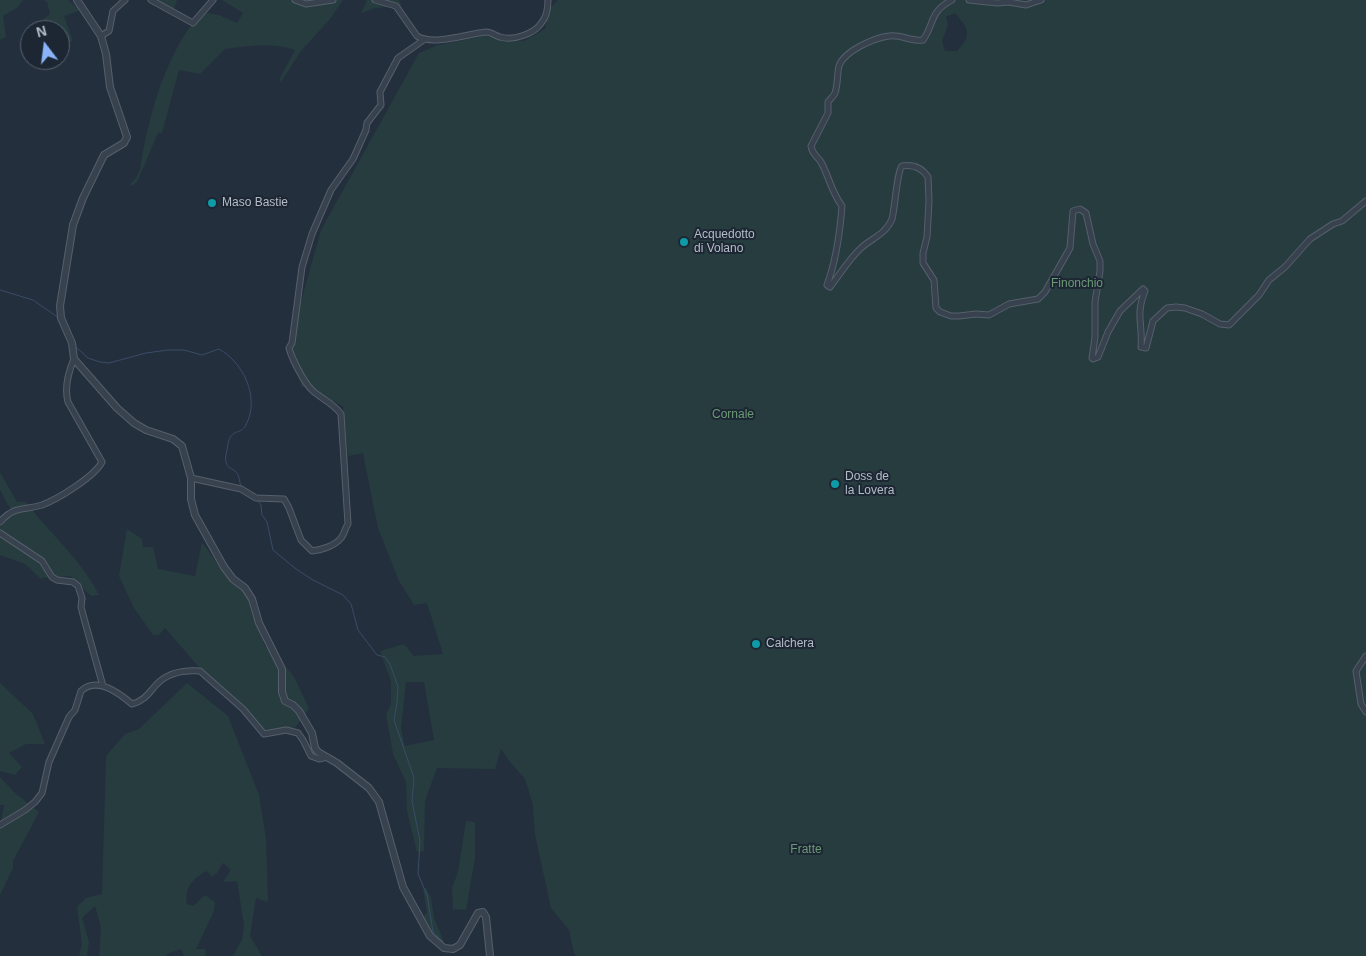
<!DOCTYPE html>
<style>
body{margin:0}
#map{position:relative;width:1366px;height:956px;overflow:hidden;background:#242f3e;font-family:Helvetica,sans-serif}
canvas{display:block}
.north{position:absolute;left:20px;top:20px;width:50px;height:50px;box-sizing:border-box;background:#1d2633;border:1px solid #59626f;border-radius:50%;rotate:345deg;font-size:14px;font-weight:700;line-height:20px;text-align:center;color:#b4bcc9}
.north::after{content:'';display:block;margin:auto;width:18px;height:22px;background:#8ab4f8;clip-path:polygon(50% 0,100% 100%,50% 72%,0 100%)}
</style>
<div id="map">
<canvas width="1366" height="956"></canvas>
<div class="north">N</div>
</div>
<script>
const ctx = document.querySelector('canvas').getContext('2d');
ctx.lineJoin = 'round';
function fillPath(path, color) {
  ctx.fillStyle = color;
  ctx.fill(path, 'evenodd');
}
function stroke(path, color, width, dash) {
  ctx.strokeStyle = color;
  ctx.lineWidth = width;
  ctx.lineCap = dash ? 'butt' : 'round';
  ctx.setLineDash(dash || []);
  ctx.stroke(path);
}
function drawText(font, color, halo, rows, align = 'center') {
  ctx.font = font + ' Helvetica,sans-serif';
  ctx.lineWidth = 4;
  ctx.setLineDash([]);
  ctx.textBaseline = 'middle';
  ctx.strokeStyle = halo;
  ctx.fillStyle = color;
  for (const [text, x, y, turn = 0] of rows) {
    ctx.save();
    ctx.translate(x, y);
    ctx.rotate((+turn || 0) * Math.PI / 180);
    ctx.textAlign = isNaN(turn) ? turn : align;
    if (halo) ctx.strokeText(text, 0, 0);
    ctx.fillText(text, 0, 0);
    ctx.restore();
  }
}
fillPath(new Path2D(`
 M0 0H23L18 7 3 16 6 37 0 40Z
 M43 0H68L81 10 64 16 73 41 63 43 60 30 58 29 41 30 38 24 50 14 47 2Z
 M155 0H177L174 9Z
 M222 0H290L308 6 327 0H343L330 19 301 51 281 82 279 80 295 50C273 42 248 46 225 49L200 74 179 70 162 133H158L138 180 133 186 130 184 136 178 140 170C147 124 160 74 185 34 190 26 197 19 202 12L219 15 237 23 243 13Z
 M367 0H399L402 6 375 8 361 13Z
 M558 0H1366V956H576L574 953 569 930 551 908 535 835 533 805 525 779 510 762 501 749 495 769 437 768 425 801 424 851 417 852 407 811 406 782 393 754 386 714 391 704V681L380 651 404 644 414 656 443 654 427 603 414 605 399 581 378 528 363 453 348 456 343 406 301 386 292 350 300 305 321 230 419 53 438 45 485 36 524 41 545 29 550 8ZM955 13C968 28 973 35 957 51H945L942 41 948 25 946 17ZM406 682H424L434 740 405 746 401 729Z
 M0 472 17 502H26C50 534 81 559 99 595L91 596 70 576 40 578 25 564 0 555V527L12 512 0 490Z
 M127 529 142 539 143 547H153L158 569 195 576 202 542 224 573 247 595 251 612 265 646 293 675 309 708C296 729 294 731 269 735L198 666 165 628 159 635H153L134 608 119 576Z
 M0 683 33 714 45 744H26L9 753 22 767 15 775 0 771Z
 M187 683 228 716 259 795 266 839 268 902 256 898 250 936 262 956H233L242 940 244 925 237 881 223 882 231 870 223 863 217 873 212 877 207 871C193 878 184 888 187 904L193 906 205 895 215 902 214 911 196 949H205L206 956H184L181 949 167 954V956H99L101 928 95 906 82 918 89 942 87 956H79L82 944 77 907 86 898 102 894 106 756 125 734 139 729Z
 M0 777 15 793 39 812 13 861V868L0 895V828L4 805H0Z
 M466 821 475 822V858L466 910 453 909 452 888 458 872Z
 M423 888H426L431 898 434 918 445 944H442L432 937 423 918 427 912Z`), '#263c3f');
stroke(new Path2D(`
 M0 290 33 300 59 318
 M77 348 88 358 100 362 109 363 146 353 168 350H184L202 355 219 349C244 363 260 398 246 425 240 437 230 425 227 450 226 454 225 458 226 462 227 468 232 468 236 472 240 476 239 482 241 486
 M258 501 261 505 262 515 267 522 273 550 296 569 313 580 343 595 351 604 358 630 377 655 385 657 390 664 398 687 397 703 394 720 414 778 412 801 420 841 418 874 427 895 433 932 443 942`), '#394c67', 1);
const minor = new Path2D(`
 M151 0 193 23 213 0
 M295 0 306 4 333 0
 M375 0 396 6 417 36C433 46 467 34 486 32 492 32 495 36 500 37 513 41 535 34 542 22 547 16 548 7 548 0
 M952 0C929 12 935 23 923 40 911 42 901 34 889 36 874 38 844 51 839 66 837 74 838 84 835 93 834 96 830 99 828 102V113L811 146C812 154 817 156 821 162 829 177 832 193 842 206 840 232 836 261 827 285L830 287C840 274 849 259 861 248 872 238 886 234 892 219 895 208 897 171 902 166 914 164 922 168 928 177L929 201 927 237 923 253V263L934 280 936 308 940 312 951 316H959L976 314 989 315 1009 304 1038 299 1045 292 1070 248 1073 211 1080 209 1086 213 1093 244 1100 261V271L1095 302V337L1092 358 1093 359 1098 357 1108 332 1120 311 1143 289 1145 291C1135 316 1143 323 1141 347L1146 348 1153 321 1167 308 1176 307 1185 308 1202 314 1220 324 1229 325 1259 295 1269 280 1285 267 1310 239 1333 224 1342 221 1366 201
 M969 0 997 3 1009 2 1026 5 1041 0
 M101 36 109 31 113 11 125 0
 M191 478 241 489 256 498 284 499 289 508 301 540 312 551C321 550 335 546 341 538 344 535 345 528 348 524L341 414C333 403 322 399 313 391 304 383 292 359 289 348L292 343 302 267 312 234 331 190 353 159 366 130 367 123 381 105 380 92 398 58 425 39
 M0 522C15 505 23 511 42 505 58 499 94 477 102 462L68 402C64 387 68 373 74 359
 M0 533 42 561 52 577 57 580 73 582 78 586 82 598 81 607 85 622 103 686
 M1366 656 1356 671 1361 704 1366 712
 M0 825 25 810 35 802 42 793 49 762 69 717 75 710 81 691C97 676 119 693 132 704 144 701 148 694 156 685 167 673 184 670 200 671L243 709 264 734 286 730 298 733 303 740 311 756 319 759 327 757`);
const tertiary = new Path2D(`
 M77 0 101 36 106 54 110 87 127 137 124 143 104 155 83 198 73 225 60 306 61 318 72 343 74 359 117 408 134 423 146 430 173 439 182 446 191 478V499L195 515 224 567 233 579 245 588 252 599 259 623 282 669V692L285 701 293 705 299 711 312 733 315 748 318 752 337 763 369 788 379 802 403 887 430 936 444 948 453 949 460 945 478 913 483 912 486 917 490 956`);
stroke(minor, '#565f6c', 7);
stroke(tertiary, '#565f6c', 8);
stroke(minor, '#38414e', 5);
stroke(tertiary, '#38414e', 6);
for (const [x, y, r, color] of [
 [212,203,5,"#0f9aa8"],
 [684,242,5,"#0f9aa8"],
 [835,484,5,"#0f9aa8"],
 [756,644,5,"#0f9aa8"]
]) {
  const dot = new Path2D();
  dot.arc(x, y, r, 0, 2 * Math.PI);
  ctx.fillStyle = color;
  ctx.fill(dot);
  stroke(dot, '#1d2633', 2);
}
drawText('12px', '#b4bcc9', '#1d2633', [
 ["Maso Bastie",222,203],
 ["Acquedotto",694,235],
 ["di Volano",694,249],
 ["Doss de",845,477],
 ["la Lovera",845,491],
 ["Calchera",766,644]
], 'left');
drawText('12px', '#6b9a76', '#1d2633', [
 ["Finonchio",1077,284],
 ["Cornale",733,415],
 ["Fratte",806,850]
]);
</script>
